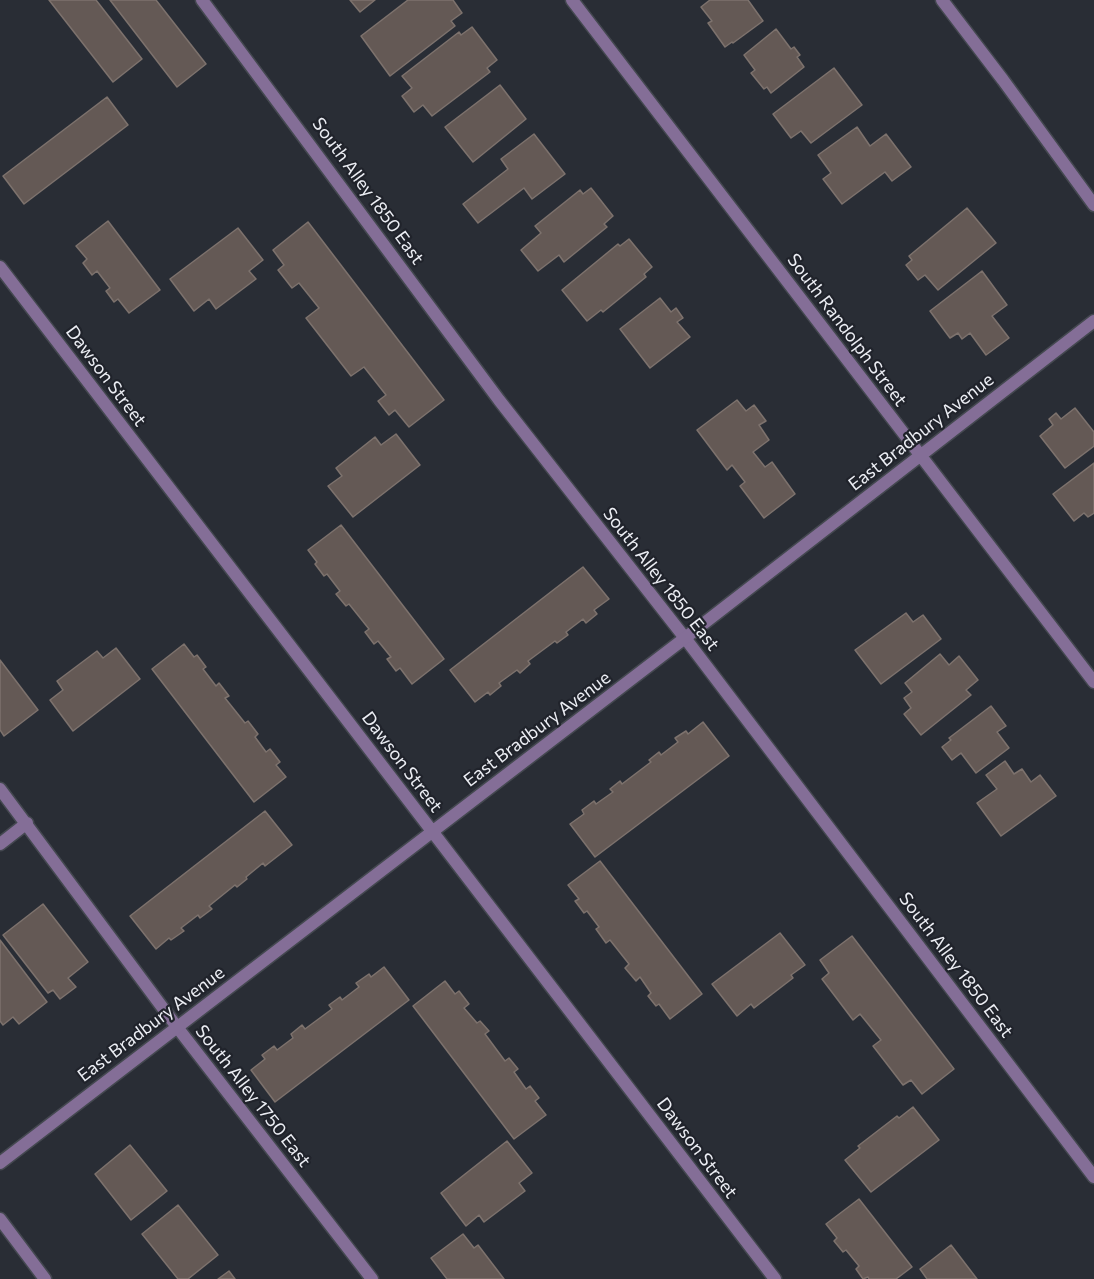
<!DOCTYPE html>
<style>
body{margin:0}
canvas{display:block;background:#292d35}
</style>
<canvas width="1094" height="1279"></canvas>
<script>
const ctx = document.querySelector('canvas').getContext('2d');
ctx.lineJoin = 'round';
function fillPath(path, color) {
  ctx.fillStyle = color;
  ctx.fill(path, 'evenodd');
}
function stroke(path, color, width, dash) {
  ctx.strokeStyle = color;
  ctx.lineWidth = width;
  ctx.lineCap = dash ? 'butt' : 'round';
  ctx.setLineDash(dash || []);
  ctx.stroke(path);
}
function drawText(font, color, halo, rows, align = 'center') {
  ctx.font = font + ' Commissioner,sans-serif';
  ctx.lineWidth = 4.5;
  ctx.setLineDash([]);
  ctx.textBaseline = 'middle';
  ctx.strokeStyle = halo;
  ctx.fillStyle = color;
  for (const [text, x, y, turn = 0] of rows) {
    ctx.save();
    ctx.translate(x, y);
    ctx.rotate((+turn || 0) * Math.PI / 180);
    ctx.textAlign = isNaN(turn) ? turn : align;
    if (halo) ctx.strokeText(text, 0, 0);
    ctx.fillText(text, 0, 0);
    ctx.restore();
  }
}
const building = new Path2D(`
 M49 0H96L142 59 113 82Z
 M110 0H156L206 64 177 87Z
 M350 0H375L360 12Z
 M408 0H453L462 13 451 21 455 26 390 76 361 36Z
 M710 0H748L763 21 733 43 732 42 725 47 708 23 712 21 701 7Z
 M472 27 497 60 487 68 490 72 432 116 423 105 414 112 402 96 412 88 402 76 459 32 461 35Z
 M776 29 791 49 794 47 800 55 797 57 804 67 771 93 767 87 764 89 751 73 755 70 744 55Z
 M834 68 862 105 811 143 801 131 791 138 773 114Z
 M500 85 526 119 473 162 445 127Z
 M107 97 128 125 24 204 3 176Z
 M857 127 870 146 886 134 911 167 892 181 885 172 842 204 823 179 831 173 818 155Z
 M534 134 565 174 532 199 524 188 478 223 463 204 508 169 501 159Z
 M591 188 613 216 604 224 607 227 564 262 559 255 538 271 521 250 541 233 535 226 580 190 583 194Z
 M967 208 996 243 938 290 925 275 918 280 906 265 912 260 909 256Z
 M108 221 160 290 129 313 118 299 114 302 106 291 110 288 97 271 92 275 83 263 87 259 76 246Z
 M308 222 444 400 409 427 395 410 389 415 378 401 386 395 364 367 351 376 306 318 319 308 299 283 292 288 278 270 284 265 273 250Z
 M238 228 263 260 249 271 256 279 216 309 209 299 194 311 170 279Z
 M629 239 652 267 644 274 646 277 603 312 601 310 587 321 562 290 618 244 620 246Z
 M982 271 1007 305 992 316 1009 338 986 355 970 333 962 339 958 333 950 338 930 311Z
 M660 298 671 312 676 308 683 318 677 322 690 337 650 368 620 329Z
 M737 400 746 411 754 405 766 421 759 425 769 440 753 452 765 467 772 462 795 494 764 518 740 486 745 482 732 465 727 470 697 430Z
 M1075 408 1094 432V446L1065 468 1040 436 1053 425 1049 419 1056 413 1061 419Z
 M396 434 420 465 353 517 328 486 342 476 336 468 375 437 381 445Z
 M1094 463V513L1088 517 1084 513 1074 521 1053 494Z
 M341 525 444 659 412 684 400 668 396 671 387 659 391 657 378 641 374 644 365 632 369 629 349 604 346 606 336 594 340 591 327 574 324 576 315 564 317 562 308 550Z
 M583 567 609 599 594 610 597 614 586 623 583 619 566 632 568 635 557 643 555 641 528 661 530 664 520 673 517 670 499 683 501 686 490 695 488 692 475 702 450 670Z
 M906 613 913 622 923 615 941 639 881 684 855 650Z
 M184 644 194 657 197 655 206 667 203 669 216 686 219 683 229 696 225 698 245 723 248 721 258 734 255 737 266 752 270 749 280 762 276 765 286 777 254 802 152 669Z
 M116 648 140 679 73 731 50 700 63 690 57 681 97 651 103 658Z
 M940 654 949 665 959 656 978 680 966 690 971 695 921 735 904 714 911 708 904 698 912 692 905 683Z
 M0 660 38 710 4 736 0 730Z
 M991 706 1006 726 997 732 1009 748 976 773 961 753 952 760 942 747 951 740 949 738Z
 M703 722 729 756 595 857 570 824 584 814 582 810 594 801 596 804 613 792 610 789 620 781 622 784 651 762 649 760 659 752 661 755 678 742 675 738 686 731 688 734Z
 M1005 761 1014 774 1022 769 1031 782 1040 775 1056 796 1001 836 977 803 997 789 986 775Z
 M265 811 292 845 265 866 263 863 246 877 247 879 237 887 235 885 209 906 212 909 200 918 198 915 181 928 184 931 171 940 169 938 156 949 130 916Z
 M600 861 702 994 670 1019 659 1004 656 1006 648 996 651 993 640 977 636 981 625 968 629 964 610 940 606 943 596 929 599 927 587 911 584 913 575 901 579 899 568 885Z
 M43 904 88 962 68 978 76 987 60 999 53 990 48 993 3 935Z
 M780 933 805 965 791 975 793 978 754 1008 751 1004 737 1016 712 984Z
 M852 936 954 1069 922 1094 911 1080 903 1085 873 1046 881 1040 860 1014 853 1020 822 979 829 973 820 960Z
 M0 940 47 1002 19 1024 13 1017 3 1025 0 1021Z
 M384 967 409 1000 275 1102 251 1070 265 1059 262 1055 274 1046 277 1050 293 1038 291 1034 302 1025 305 1029 332 1009 329 1005 340 997 342 1000 359 987 356 983 369 974 371 977Z
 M445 981 455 994 459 991 469 1004 464 1008 477 1023 480 1021 489 1031 485 1034 505 1061 509 1058 518 1069 514 1072 526 1089 530 1086 539 1098 535 1101 546 1115 514 1139 413 1006Z
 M913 1107 939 1140 871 1192 845 1160 860 1148 858 1146 897 1116 899 1118Z
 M507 1141 532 1173 519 1183 525 1191 484 1222 479 1215 466 1226 441 1193Z
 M130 1145 167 1191 131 1220 95 1174Z
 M859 1199 912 1267 896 1279H869L868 1277 863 1279 856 1269 859 1266 846 1250 843 1252 834 1241 837 1238 826 1224Z
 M178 1205 218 1255 188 1279H178L142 1234Z
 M463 1234 474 1248 478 1245 504 1279H447L431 1258Z
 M951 1245 977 1279H927L920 1269Z
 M229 1271 235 1279H218Z`);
fillPath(building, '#645955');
stroke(building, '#7d726d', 1.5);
const lane = new Path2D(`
 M202 0 499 400 685 638 1094 1177
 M942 0 1003 80 1094 205
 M0 789 177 1027 372 1279
 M0 844 27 823`);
const street = new Path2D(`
 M572 0 1094 682
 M0 267 775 1279
 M0 1163 685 638 1094 321
 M0 1219 45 1279`);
stroke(lane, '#444850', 15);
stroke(street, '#444850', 15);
stroke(lane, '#846e97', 12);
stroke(street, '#846e97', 12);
drawText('18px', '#eceef4', '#20232b', [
 ["South Alley 1850 East",368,191,54],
 ["South Randolph Street",847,330,53],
 ["Dawson Street",106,376,53],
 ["East Bradbury Avenue",921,432,-38],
 ["South Alley 1850 East",661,579,52],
 ["East Bradbury Avenue",537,729,-37],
 ["Dawson Street",402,762,53],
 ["South Alley 1850 East",956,965,53],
 ["East Bradbury Avenue",151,1024,-37],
 ["South Alley 1750 East",253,1096,52],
 ["Dawson Street",697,1148,53]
]);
</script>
